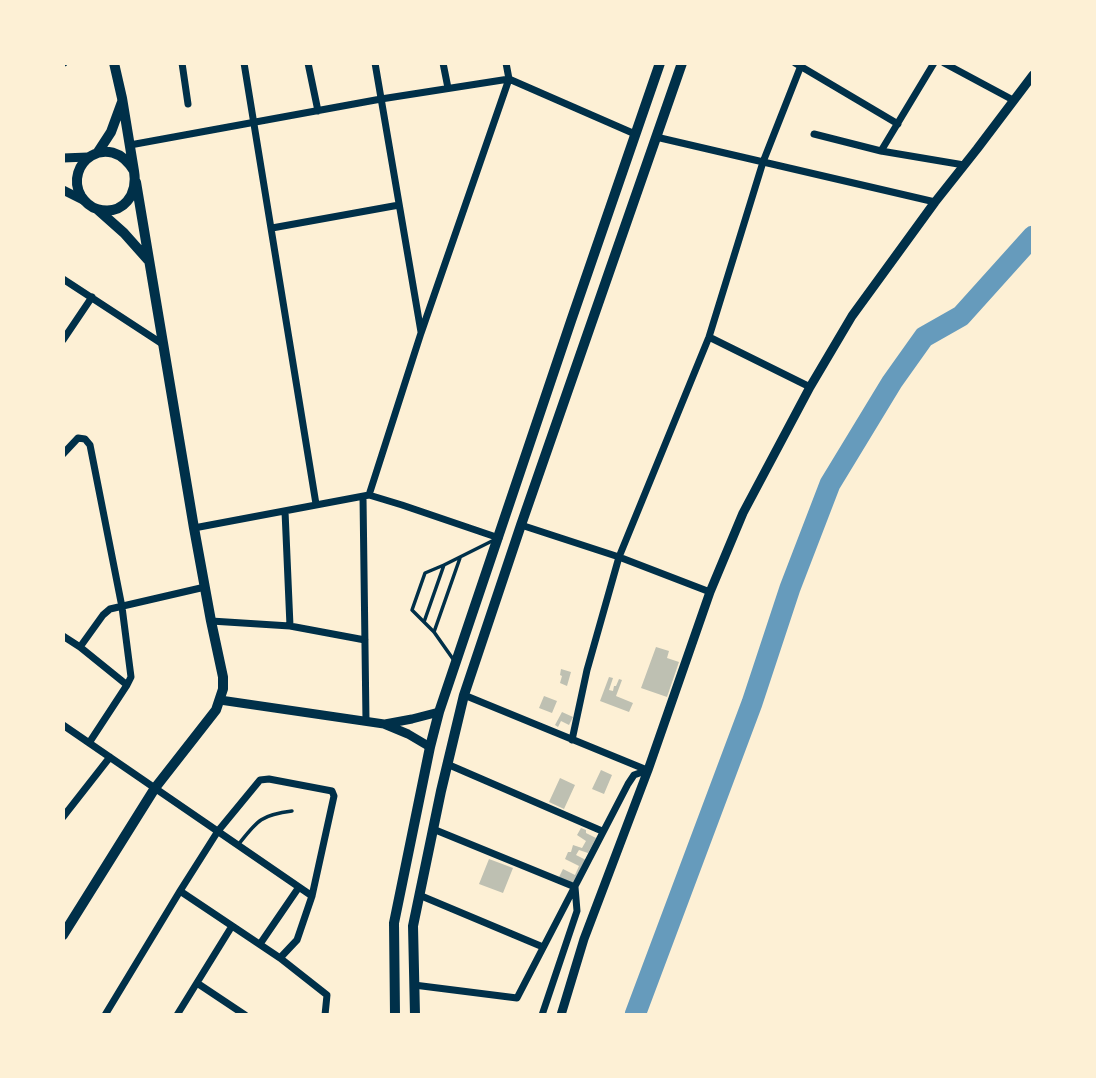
<!DOCTYPE html>
<style>
body{margin:0}
#map{position:relative;width:1096px;height:1078px;overflow:hidden;background:#fdf0d5;font-family:"Fira Sans",sans-serif}
canvas{display:block}
.frame{position:absolute;inset:0;border:65px solid #fdf0d5;pointer-events:none}
</style>
<div id="map">
<canvas width="1096" height="1078"></canvas>
<div class="frame"></div>
</div>
<script>
const ctx = document.querySelector('canvas').getContext('2d');
ctx.lineJoin = 'round';
function stroke(path, color, width, dash) {
  ctx.strokeStyle = color;
  ctx.lineWidth = width;
  ctx.lineCap = dash ? 'butt' : 'round';
  ctx.setLineDash(dash || []);
  ctx.stroke(path);
}
function fillPath(path, color) {
  ctx.fillStyle = color;
  ctx.fill(path, 'evenodd');
}
stroke(new Path2D(`
 M635 1015 752 703 790 588 830 484 892 382 924 337 961 316 1033 236`), '#669bbc', 21);
fillPath(new Path2D(`
 M656 647 669 651 667 658 679 662 667 697 641 688Z
 M561 669 571 672 567 686 560 683 562 676 560 675Z
 M609 677 613 678 609 690 613 691 614 686H616L619 679 622 680 616 696 633 703 629 712 600 701Z
 M544 696 557 701 552 713 539 708Z
 M562 712 573 717 569 725 561 721 558 727 555 725Z
 M601 770 612 775 604 794 592 789Z
 M560 778 575 785 564 809 549 802Z
 M581 828 586 830V833L596 838 588 853 579 850 576 855 586 860 574 884 559 877 563 869 575 875 579 866 565 859 568 852H571L573 845 582 848 586 841 577 835Z
 M489 859 513 868 503 893 479 884Z`), '#bec0b2');
stroke(new Path2D(`
 M424 622 412 610 425 573 444 565
 M434 632 460 558
 M453 659 434 632 424 622 444 565 494 540
 M238 845C257 821 260 815 292 811`), '#003049', 3.5);
stroke(new Path2D(`
 M63 63H64
 M182 63 188 104
 M244 63 316 504
 M308 63 318 111
 M375 63 421 332
 M443 63 448 88
 M795 63 898 124
 M944 63 1013 100
 M814 134 881 151 964 165
 M656 137 935 202
 M130 145 381 99 509 79 635 134
 M881 151 934 63
 M272 228 399 205
 M63 279 164 345
 M709 337 810 387
 M63 340 92 297
 M63 454 78 438 85 439 90 445 122 607 131 677 127 685 80 647 63 636
 M369 495 421 333 509 79 506 63
 M363 497 366 721
 M285 511 290 626
 M521 525 619 557 710 592
 M194 528 369 495 402 505 499 538
 M211 621 290 626 365 640
 M80 647 103 615 110 609 205 587
 M464 695 647 770
 M63 725 312 896
 M572 740 587 670 619 557 709 337 763 162 802 63
 M89 743 127 685
 M447 764 602 831
 M63 817 110 757
 M433 829 575 887 577 911 542 1015
 M180 891 280 958 327 995 325 1015
 M419 895 543 947
 M260 944 299 887
 M197 983 245 1015
 M414 985 517 998 628 784 634 775 648 770
 M105 1015 180 891 218 831 260 780 269 779 332 791 334 796 312 896 297 940 280 958
 M177 1015 232 926`), '#003049', 7);
stroke(new Path2D(`
 M63 158 88 157
 M63 190 85 201
 M220 700 384 724 408 734 430 747
 M385 724 412 719 439 712
 M561 1015 584 939 648 770 710 592 743 513 810 387 852 316 935 202 977 149 1033 75`), '#003049', 9);
stroke(new Path2D(`
 M114 63 122 98 134 171C138 194 124 216 97 209 90 207 85 202 81 196 63 164 109 129 134 171
 M98 152 111 132 122 102
 M97 209 124 233 148 260
 M63 935 155 788 216 710 223 689V677L211 621 194 528 136 182`), '#003049', 10);
stroke(new Path2D(`
 M395 1015 394 923 430 747 439 712 571 321 660 63
 M415 1015 413 926 441 791 464 695 521 525 682 63`), '#003049', 10);
</script>
